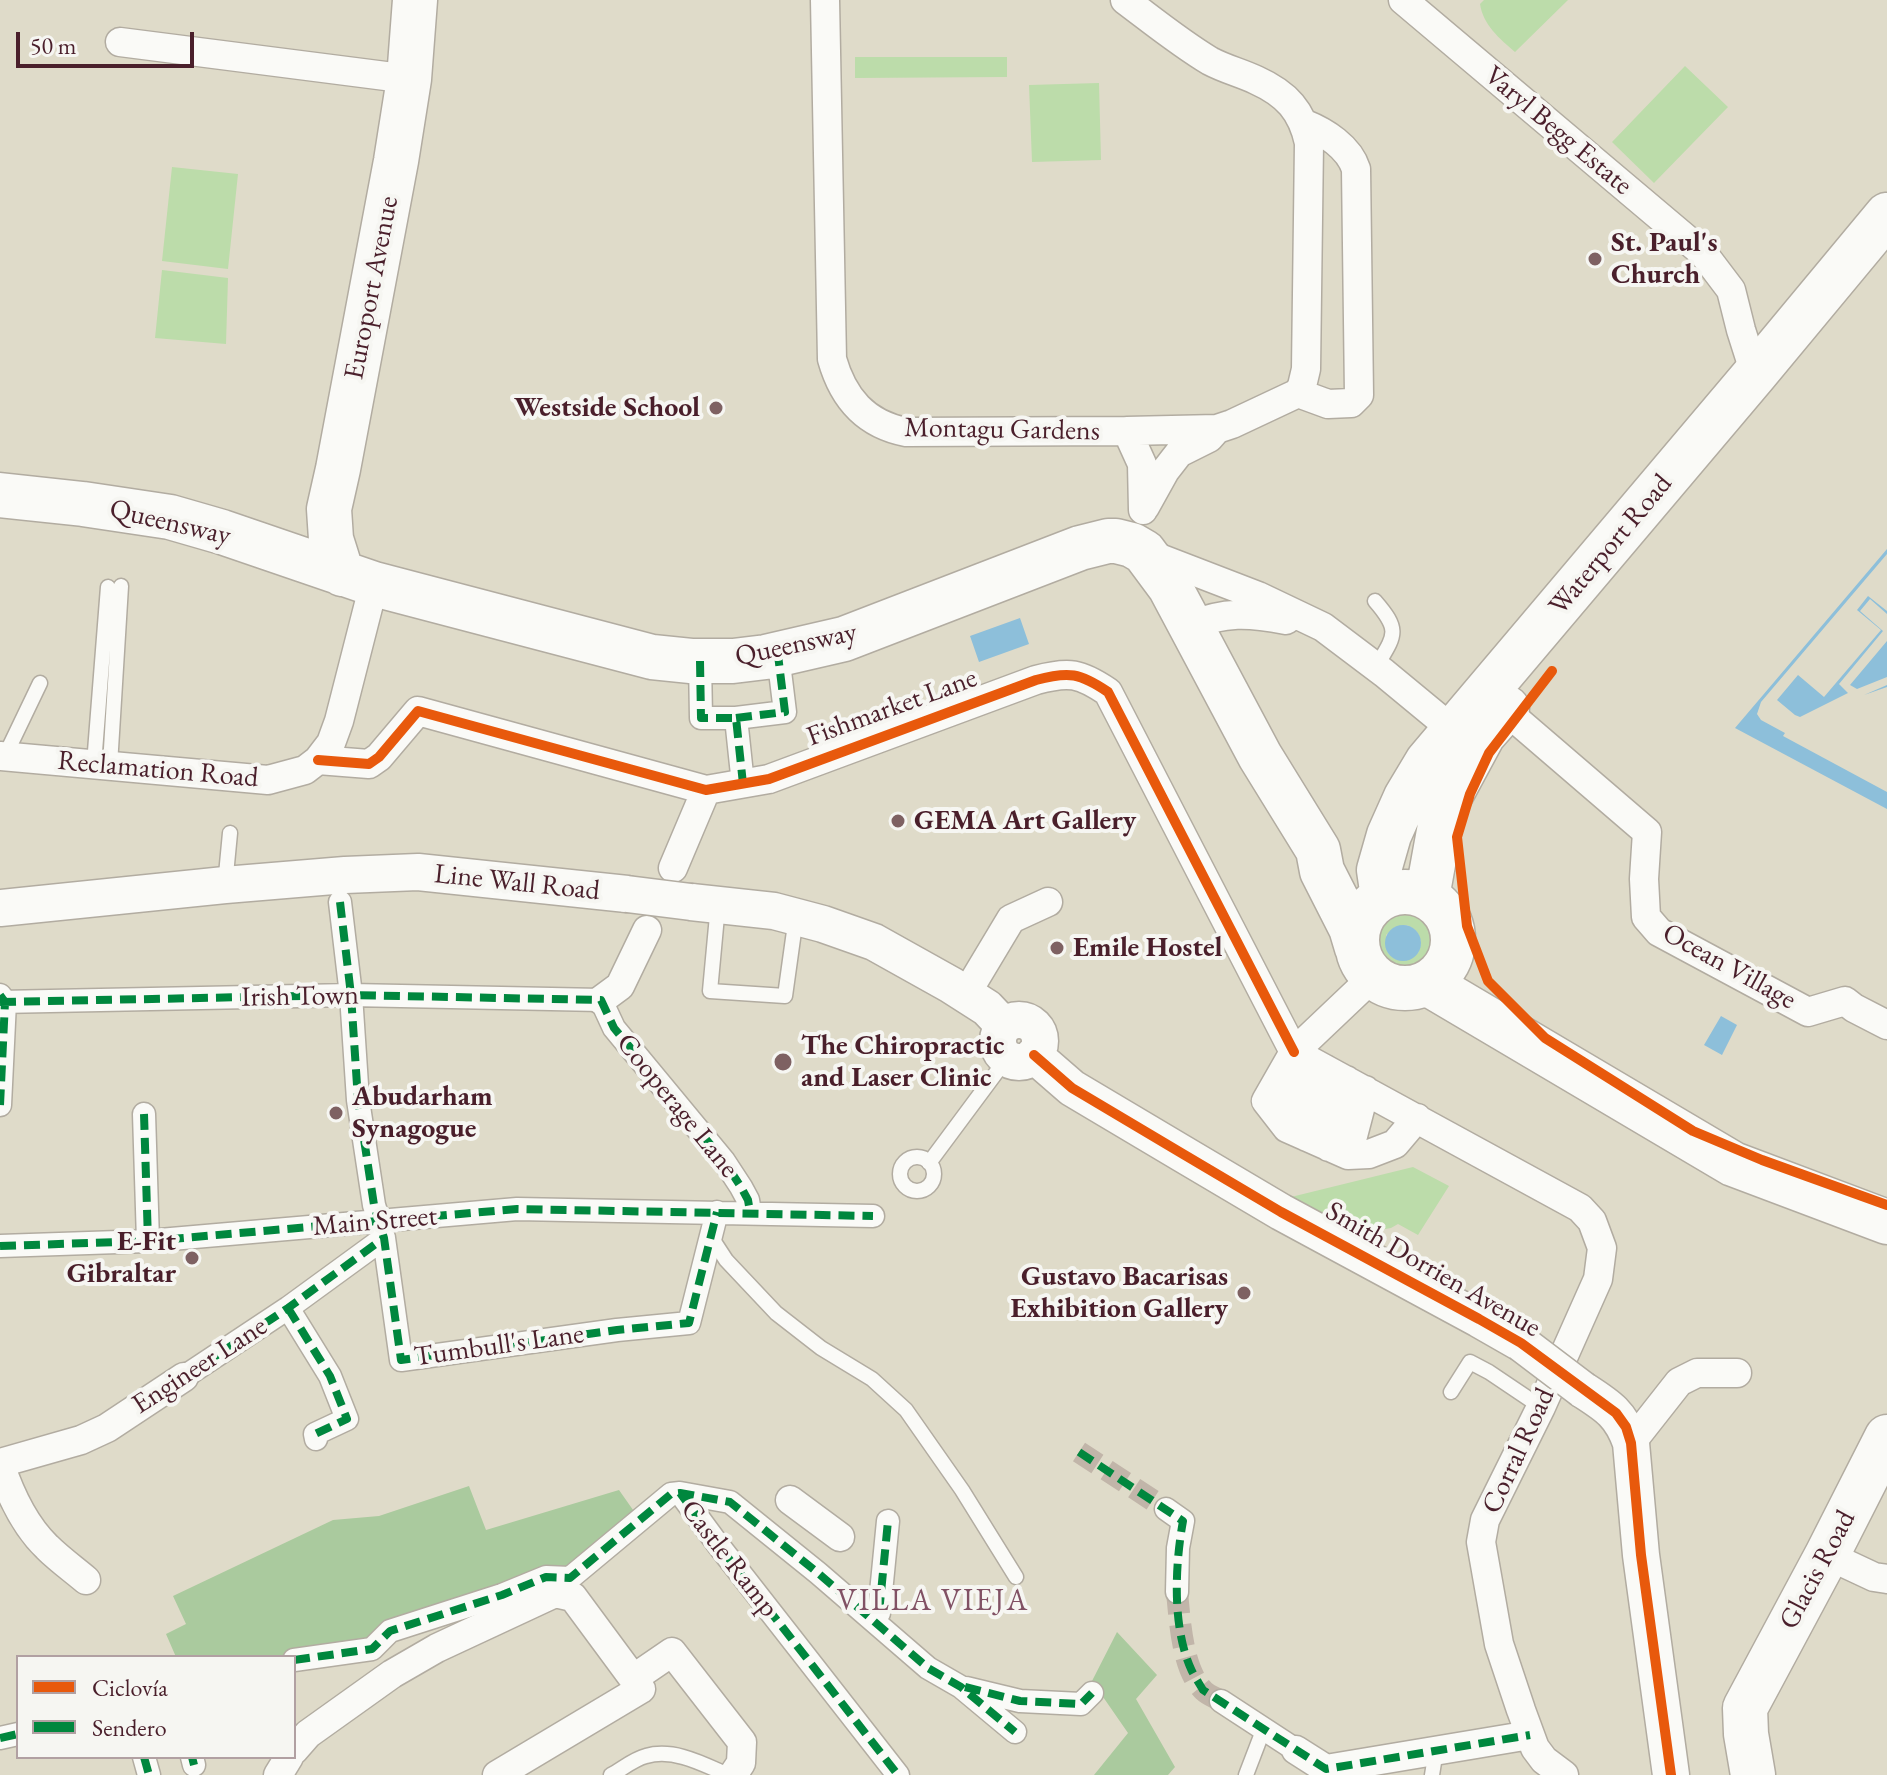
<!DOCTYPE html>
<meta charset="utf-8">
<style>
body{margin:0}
#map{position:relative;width:1887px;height:1775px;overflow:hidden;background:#dfdbc9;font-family:"EB Garamond",serif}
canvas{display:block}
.legend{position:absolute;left:16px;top:1655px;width:280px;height:104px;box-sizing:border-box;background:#f6f6f2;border:2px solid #b1a0a2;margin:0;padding:10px 14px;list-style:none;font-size:24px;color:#4a1f2b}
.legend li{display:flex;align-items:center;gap:16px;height:40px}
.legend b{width:40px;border:2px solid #b1a0a2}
.scale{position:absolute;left:16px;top:32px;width:178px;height:36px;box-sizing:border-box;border:4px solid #4a1f2b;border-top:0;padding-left:10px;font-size:24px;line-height:28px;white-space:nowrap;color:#4a1f2b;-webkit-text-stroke:6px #f6f6f2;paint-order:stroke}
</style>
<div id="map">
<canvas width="1887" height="1775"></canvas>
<ul class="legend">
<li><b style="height:10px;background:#e8590c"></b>Ciclovía</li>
<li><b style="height:10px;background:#00873e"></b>Sendero</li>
</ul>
<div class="scale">50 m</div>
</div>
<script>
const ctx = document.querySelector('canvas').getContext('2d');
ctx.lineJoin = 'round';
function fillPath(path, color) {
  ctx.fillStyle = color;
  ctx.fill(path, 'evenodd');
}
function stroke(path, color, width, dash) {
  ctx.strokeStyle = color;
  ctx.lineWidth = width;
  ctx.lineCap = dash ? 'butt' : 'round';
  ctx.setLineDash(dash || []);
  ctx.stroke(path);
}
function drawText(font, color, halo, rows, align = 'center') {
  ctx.font = font + ' "EB Garamond",serif';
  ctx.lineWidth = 8;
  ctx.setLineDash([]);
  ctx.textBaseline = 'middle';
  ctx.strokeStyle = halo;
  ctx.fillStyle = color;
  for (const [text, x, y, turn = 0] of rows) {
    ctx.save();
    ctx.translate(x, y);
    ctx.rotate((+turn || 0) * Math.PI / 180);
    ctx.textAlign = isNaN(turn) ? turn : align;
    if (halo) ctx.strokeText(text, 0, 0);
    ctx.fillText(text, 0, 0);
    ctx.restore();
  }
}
fillPath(new Path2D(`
 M1484 0H1568L1515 52C1500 39 1483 25 1480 4Z
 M855 57H1007V77L855 78Z
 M1685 66 1728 107 1654 183 1612 142Z
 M1099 83 1101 160 1032 162 1029 85Z
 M172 167 238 174 228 269 162 261Z
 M162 270 228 278 226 344 155 338Z
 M1400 911C1419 912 1436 924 1435 945 1434 951 1432 958 1428 963 1414 977 1392 979 1379 963 1374 958 1374 952 1373 946 1369 927 1382 915 1400 911ZM1406 925C1419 929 1424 940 1418 953L1397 960 1388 953 1386 935 1395 927Z
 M1413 1167 1449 1186 1418 1235 1398 1224 1391 1228 1385 1229 1372 1240 1291 1197Z`), '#bcdcaa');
fillPath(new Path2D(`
 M469 1486 486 1530 619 1490 638 1517 581 1564 366 1641 306 1647 277 1657H176L166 1634 186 1624 173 1596 333 1520 379 1516Z
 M1117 1632 1157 1675 1136 1699 1175 1767 1168 1775H1094L1128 1733 1092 1681Z`), '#aaca9e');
fillPath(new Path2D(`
 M1887 549V809L1735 728Z
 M1020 618 1029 644 979 662 970 636Z
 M1385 943a18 18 0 1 1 36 0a18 18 0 1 1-36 0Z
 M1721 1016 1737 1025 1722 1055 1704 1045Z`), '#8dbfda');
fillPath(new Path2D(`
 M1887 554V611L1868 596 1857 610 1881 630 1824 697 1798 675 1777 700 1795 715 1800 717 1848 693 1839 684 1883 631 1860 611 1870 599 1887 614V641L1850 685 1857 689 1887 677V685L1864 695 1887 687V792L1783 736 1785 733 1761 720 1757 714 1761 702Z`), '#dfdbc9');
stroke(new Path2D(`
 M1079 1452 1166 1509
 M1177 1592C1180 1621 1182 1670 1204 1691 1208 1695 1216 1698 1221 1701`), '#c1b5a9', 22, [22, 11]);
const service = new Path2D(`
 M1375 601C1401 631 1395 635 1376 667
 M5 756 40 683
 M94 764 108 587
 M110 765 121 586
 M225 885 230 833
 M718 905 710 991 785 996 796 917
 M900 1174a17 17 0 1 1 34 0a17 17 0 1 1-34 0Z
 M929 1163 1007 1058
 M711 1237 726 1260 776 1313 821 1348 872 1379 906 1410 962 1490 1016 1577
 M1451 1392 1470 1362 1489 1372 1541 1407
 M611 1775C622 1769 634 1759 646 1756 674 1748 703 1764 728 1775
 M1246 1775 1264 1728
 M1432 1775 1436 1750`);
const pedestrian = new Path2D(`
 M700 661 701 718H736L743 784
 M736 718 785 712 778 655
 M340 902 351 995 358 1100 374 1205 384 1238 401 1360 617 1330 689 1323 717 1212
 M0 995 5 1002 0 1105
 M0 1002 351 995 601 1000 614 1028 724 1161 741 1187 748 1200 750 1212
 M144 1114 148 1241
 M0 1246 148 1241 517 1209 873 1216
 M288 1308 330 1376 347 1419 315 1434 316 1439
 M184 1377 288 1308 384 1238
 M680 1493 719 1546 898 1775
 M1166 1509 1183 1521 1178 1548 1177 1592
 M879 1613 888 1521
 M294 1660 372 1649 390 1631 502 1595 546 1577 570 1578 671 1494 680 1493 730 1502 818 1573 928 1668 961 1687 1015 1732
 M966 1688 1020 1701 1081 1704 1092 1693
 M1221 1701 1296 1750
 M0 1738 18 1734
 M144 1757 149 1775
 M192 1757 194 1765`);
const minor = new Path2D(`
 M825 0 832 359C843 398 865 424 906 432L1127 431 1142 464 1143 510
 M1125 0C1153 21 1180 43 1210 61 1225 69 1241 73 1256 80 1287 94 1302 111 1309 143L1306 369 1302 386 1298 393 1232 424 1217 429 1209 438 1179 453 1165 471 1145 507
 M1403 0 1703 253 1731 290 1741 330 1755 374
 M120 42 409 79
 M1298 393 1328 404 1351 403 1359 395 1356 169C1349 147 1325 132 1305 124
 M1127 431 1217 429
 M1149 554 1258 596 1323 627 1384 673 1453 730
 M1189 626C1225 611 1250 613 1286 620
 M1505 710 1647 832 1644 879 1646 917 1659 932 1808 1012 1845 1001 1854 1008 1887 1025
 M0 756 268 780 305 770 318 760 331 743 339 721 374 584
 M318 760 369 764 379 757 418 711 706 790 769 779 1036 680C1069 671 1080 673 1108 692L1294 1052
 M673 868 706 790
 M1373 977 1294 1052 1266 1101 1287 1128 1348 1155 1369 1154 1395 1144 1417 1118
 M966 994 1011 919 1048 902
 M601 1000 620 986 647 930
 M1294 1052 1580 1208 1592 1221 1602 1248 1598 1279 1541 1407 1485 1520 1481 1542 1499 1644 1521 1710 1535 1748 1544 1760 1564 1775
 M1287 1128 1305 1058
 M1307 1137 1325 1069
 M1329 1147 1346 1080
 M1348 1155 1365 1090
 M1631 1443 1679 1382 1697 1373H1737
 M0 1463 81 1440 107 1428 184 1377
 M0 1464C10 1494 24 1525 47 1547 59 1559 73 1569 86 1580
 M790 1500 840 1537
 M1827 1555 1874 1577 1887 1579
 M634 1678 672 1652 742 1742 741 1763 733 1775
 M294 1750 308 1734 392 1674 437 1648 555 1593 573 1597 641 1689 497 1775
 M1296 1750 1326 1769 1530 1735
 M278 1775 289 1757`);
const tertiary = new Path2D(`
 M691 902 774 911 823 924 874 942 951 985 987 1008 1004 1026
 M0 908 225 885 345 875 418 872 627 894
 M998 1041a21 21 0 1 1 42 0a21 21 0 1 1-42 0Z
 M1034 1055 1072 1088 1183 1154 1281 1212 1479 1319 1521 1343
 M1583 1390C1608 1406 1621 1414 1631 1443L1641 1555 1671 1775`);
const primary = new Path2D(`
 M0 495 83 504 170 517 222 532 374 584 652 657 691 661H733L766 657 844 639 1080 548 1108 541H1116L1132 545 1144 552 1170 587 1260 756 1318 850 1322 871 1351 928 1357 948
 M342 574 331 539 329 509 338 469 396 161 409 79 415 0
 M1357 940a48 48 0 1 1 96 0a48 48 0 1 1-96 0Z
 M1383 897 1379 870 1389 835 1406 797 1427 762 1755 374 1887 215
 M1427 897 1443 809 1483 735 1507 708
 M1427 983 1733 1164 1887 1222
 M1753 1775 1746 1734 1745 1708 1827 1555 1887 1437`);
stroke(service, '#b2aca1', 17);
stroke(pedestrian, '#b2aca1', 25);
stroke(minor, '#b2aca1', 31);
stroke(tertiary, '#b2aca1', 39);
stroke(primary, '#b2aca1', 47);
stroke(service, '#fafaf7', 14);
stroke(pedestrian, '#fafaf7', 22);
stroke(minor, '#fafaf7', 28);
stroke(tertiary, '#fafaf7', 36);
stroke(primary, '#fafaf7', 44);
const tertiaryBridge = new Path2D(`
 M627 894 691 902
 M1521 1343 1583 1390`);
stroke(tertiaryBridge, '#b2aca1', 39, []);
stroke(tertiaryBridge, '#fafaf7', 36);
stroke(new Path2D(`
 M700 661 701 718H736L743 784
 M736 718 785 712 778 655
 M340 902 351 995 358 1100 374 1205 384 1238 401 1360 617 1330 689 1323 717 1212
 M0 995 5 1002 0 1105
 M0 1002 351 995 601 1000 614 1028 724 1161 741 1187 748 1200 750 1212
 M144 1114 148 1241
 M0 1246 148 1241 517 1209 873 1216
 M288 1308 330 1376 347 1419 315 1434 316 1439
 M184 1377 288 1308 384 1238
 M1079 1452 1183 1521C1175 1565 1172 1627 1191 1669 1194 1676 1199 1683 1203 1690L1326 1769 1530 1735
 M680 1493 719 1546 898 1775
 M879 1613 888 1521
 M294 1660 372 1649 390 1631 502 1595 546 1577 570 1578 671 1494 680 1493 730 1502 818 1573 928 1668 961 1687 1015 1732
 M965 1687 1020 1701 1081 1704 1092 1693
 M0 1738 18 1734
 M144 1757 149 1775
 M192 1757 194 1765`), '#00873e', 8, [16, 8]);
stroke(new Path2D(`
 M1552 671 1489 753 1470 794 1457 837 1467 926 1488 981 1545 1038 1693 1131 1762 1160 1887 1205
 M318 760 369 764 379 757 418 711 706 790 769 779 1036 680C1069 671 1080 673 1108 692L1294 1052
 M1034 1055 1072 1088 1183 1154 1281 1212 1479 1319 1521 1343 1616 1413 1626 1427 1631 1443 1641 1555 1671 1775`), '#e8590c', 10);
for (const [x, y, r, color] of [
 [1595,259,8,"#7e6162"],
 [716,408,8,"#7e6162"],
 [898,821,8,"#7e6162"],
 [1057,948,8,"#7e6162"],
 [783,1062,10,"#7e6162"],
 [336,1113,8,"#7e6162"],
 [192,1258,8,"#7e6162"],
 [1244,1293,8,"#7e6162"]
]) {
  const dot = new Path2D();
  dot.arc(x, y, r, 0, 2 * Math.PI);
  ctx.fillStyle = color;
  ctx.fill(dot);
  stroke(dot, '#f6f6f2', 3);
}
drawText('28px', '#4a1f2b', '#f6f6f2', [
 ["Varyl Begg Estate",1558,131,40],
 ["Europort Avenue",372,288,-79],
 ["Montagu Gardens",1002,430,1],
 ["Queensway",170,523,13],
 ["Waterport Road",1611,545,-50],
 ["Queensway",796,645,-12],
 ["Fishmarket Lane",892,708,-20],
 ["Reclamation Road",158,770,5],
 ["Line Wall Road",517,883,6],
 ["Ocean Village",1729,967,29],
 ["Irish Town",300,997,-1],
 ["Cooperage Lane",677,1106,51],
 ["Main Street",375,1222,-5],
 ["Smith Dorrien Avenue",1433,1270,30],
 ["Tumbull's Lane",499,1346,-8],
 ["Engineer Lane",200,1366,-33],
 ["Corral Road",1519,1451,-65],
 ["Castle Ramp",729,1559,52],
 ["Glacis Road",1818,1570,-62]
]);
drawText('bold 28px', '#4a1f2b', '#f6f6f2', [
 ["St. Paul's",1611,243],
 ["Church",1611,275],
 ["Westside School",700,408,"right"],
 ["GEMA Art Gallery",914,821],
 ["Emile Hostel",1073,948],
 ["The Chiropractic",801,1046],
 ["and Laser Clinic",801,1078],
 ["Abudarham",352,1097],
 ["Synagogue",352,1129],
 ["E-Fit",176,1242,"right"],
 ["Gibraltar",176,1274,"right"],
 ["Gustavo Bacarisas",1228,1277,"right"],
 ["Exhibition Gallery",1228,1309,"right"]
], 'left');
ctx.letterSpacing = '2px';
drawText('30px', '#815164', '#f6f6f2', [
 ["VILLA VIEJA",933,1602]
]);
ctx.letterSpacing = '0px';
</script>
